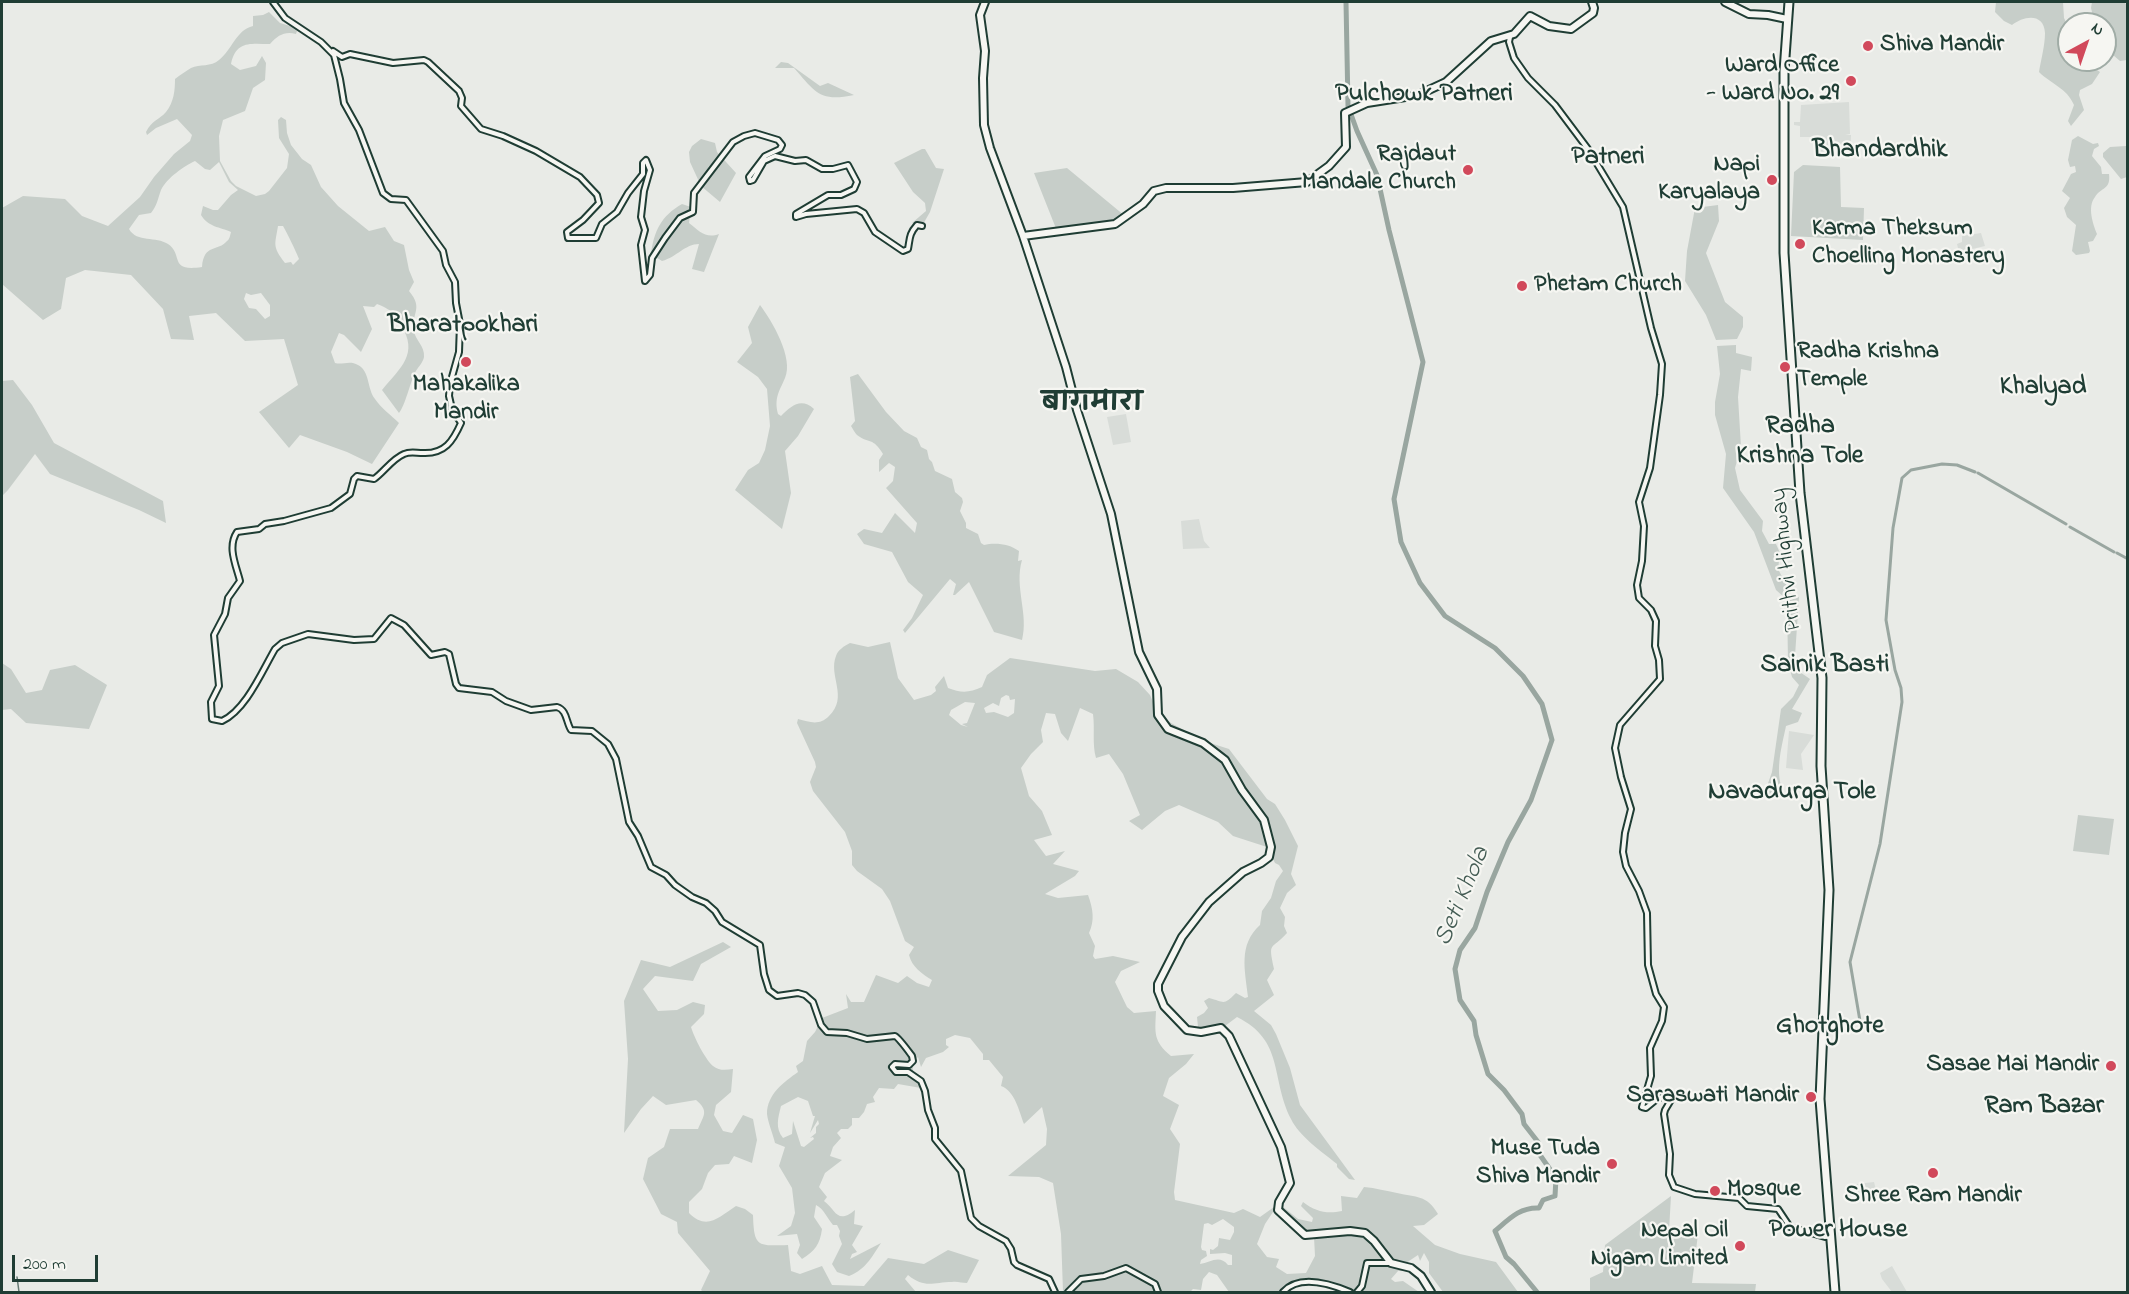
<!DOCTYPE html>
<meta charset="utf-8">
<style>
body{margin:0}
#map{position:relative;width:2129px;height:1294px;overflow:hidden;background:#e9ebe7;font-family:"Indie Flower",sans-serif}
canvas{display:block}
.frame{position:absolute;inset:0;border:3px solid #1f3d34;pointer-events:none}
.north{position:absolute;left:2057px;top:12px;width:60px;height:60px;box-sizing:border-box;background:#f6f6f2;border:2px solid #a0aca6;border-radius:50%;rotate:40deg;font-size:16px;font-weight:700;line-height:24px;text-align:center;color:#1f3d34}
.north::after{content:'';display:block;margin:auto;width:21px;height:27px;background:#d1495b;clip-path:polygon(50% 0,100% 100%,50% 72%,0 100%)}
.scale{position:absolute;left:12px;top:1255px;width:86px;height:27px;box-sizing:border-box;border:3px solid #1f3d34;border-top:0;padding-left:8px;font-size:18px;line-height:21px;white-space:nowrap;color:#1f3d34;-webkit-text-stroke:4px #f6f6f2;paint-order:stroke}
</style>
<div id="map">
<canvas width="2129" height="1294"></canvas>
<div class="frame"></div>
<div class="north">N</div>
<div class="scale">200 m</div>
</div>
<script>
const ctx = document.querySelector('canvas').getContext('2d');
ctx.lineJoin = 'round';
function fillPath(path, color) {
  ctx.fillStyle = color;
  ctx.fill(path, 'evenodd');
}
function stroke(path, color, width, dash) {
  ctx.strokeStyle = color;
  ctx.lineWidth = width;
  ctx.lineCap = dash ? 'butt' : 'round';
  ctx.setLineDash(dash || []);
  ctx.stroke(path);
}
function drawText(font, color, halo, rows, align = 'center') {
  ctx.font = font + ' "Indie Flower","Playpen Sans Deva",sans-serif';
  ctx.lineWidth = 4.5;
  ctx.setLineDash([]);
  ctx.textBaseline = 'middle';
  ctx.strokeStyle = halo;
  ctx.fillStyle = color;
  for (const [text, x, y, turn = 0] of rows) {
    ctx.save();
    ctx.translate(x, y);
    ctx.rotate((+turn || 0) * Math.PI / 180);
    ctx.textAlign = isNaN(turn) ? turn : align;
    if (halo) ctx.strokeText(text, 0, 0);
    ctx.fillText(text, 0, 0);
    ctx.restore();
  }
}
fillPath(new Path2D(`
 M1849 102 1850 134 1845 135H1851L1850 157 1819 153 1818 137H1800V126L1794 125V122H1800L1801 105Z
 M1981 233 1985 246 1959 252 1957 244 1962 242V236Z
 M1126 414 1131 442 1113 445 1107 417Z
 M1199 519 1204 541 1210 548 1183 549 1181 521Z
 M1789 731 1814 735 1801 754 1803 770 1786 768Z
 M1874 1182 1878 1198 1849 1200 1848 1185Z
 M1892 1266 1907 1292H1892L1882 1279 1880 1273Z`), '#d8dcd8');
fillPath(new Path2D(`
 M1996 2H2063L2064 18 2069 28V60L2084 61 2100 72 2092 84 2080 90 2079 95 2084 110 2071 126 2068 121 2074 105C2067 88 2051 84 2039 72 2041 60 2045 45 2045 33 2044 12 2023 16 2012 25L2004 21 1995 12Z
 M2092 2H2124L2127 5V60L2120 61 2113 55 2105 53V24H2095L2091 8Z
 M269 12 280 23 290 26 297 31 296 34C285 31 278 35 270 44 251 44 236 40 231 64L240 70 256 66 262 56 266 63 265 80 253 88 245 111 223 120 219 136 220 161 231 181 236 186 256 196 265 194 269 191 287 168 289 154 279 138 278 120 281 117 286 120 287 133 291 145 302 159 311 165 321 187 338 206 369 231 385 227 394 241 404 245 409 270 414 282 409 291C424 309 411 312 414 331 415 340 425 346 424 357 423 363 417 368 415 373 410 383 405 406 399 413L382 390C401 367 419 354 401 325 392 312 392 310 377 304L374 307 363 306 372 329 361 352 344 335 339 333 331 352 335 363C343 365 350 360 358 365 370 371 367 389 375 399 381 408 391 415 399 423L372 464 347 452 300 435 289 448 259 412 298 385 284 339 245 341 216 313 189 316 194 340 171 339 163 309 131 275 85 270 66 278 61 309 43 320 2 284V208L23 196 65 199 82 216 108 226 140 197 154 177 174 154 190 141 192 135 177 119 156 128 147 135 146 132C152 120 159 120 166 112 174 102 175 90 175 79 180 75 186 71 191 68 200 64 211 67 219 60 232 50 236 30 253 26V16L263 15ZM195 161 205 169 210 170 219 162 229 182 238 190 231 195 218 210H213L203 206 201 215C208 227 220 227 231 232 230 235 230 239 227 241 218 252 204 243 202 267 168 272 184 255 168 244 156 236 137 243 129 229L139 215 151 213C157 206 158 198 161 190 167 178 184 166 195 161ZM278 226H283C288 235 295 249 299 259L293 265 291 262 285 263C272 246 275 245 278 226ZM246 293 251 295 261 293 270 305V316L265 319 256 309 249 308 244 299Z
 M781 62 788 63 820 86 828 83 854 95C820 102 816 93 794 68H775Z
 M2078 136 2093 144 2098 143 2099 146 2094 149 2092 156 2101 167 2102 174H2109C2111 190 2101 187 2095 197 2087 207 2093 224 2097 234L2093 241 2088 242 2090 251 2089 253 2076 255 2072 251 2076 225 2067 217 2064 208 2070 198 2062 191 2071 174 2076 172 2075 166 2070 167 2068 160 2072 140Z
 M701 139 715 143 717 152 736 173 720 202 701 186 690 162 689 152 692 146Z
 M2126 146 2127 148V177L2121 179 2103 157V153L2110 147Z
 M922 149H925L936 168 944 169 930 212 922 226 912 223 926 211 925 203 913 192 894 163Z
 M1803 165 1840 167 1841 207 1864 208 1863 240 1791 236 1794 172Z
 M1067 168 1125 216 1118 223 1057 231 1034 173Z
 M682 204 691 207 689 223C699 231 706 239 719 234L704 272 692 269 699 244C685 244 677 257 662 261L651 254C654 231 661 216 682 204Z
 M1718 205 1719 221 1706 253 1725 302 1743 317V327L1737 339 1716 340 1706 315 1685 281 1687 251 1695 208Z
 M760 305C772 321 794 358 785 378 779 392 774 398 778 414L781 416C791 406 801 397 814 409L798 436 785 451 791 493 782 529 735 490 748 470 759 463 765 450 770 426 767 389 758 377 737 362 752 343 748 327Z
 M1736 345V353L1752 357 1751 371 1741 369 1738 397 1741 447 1735 468 1740 490 1763 521 1762 531 1769 544H1776L1780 553 1778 569 1792 596 1785 598 1776 590 1754 532 1723 488 1726 454 1715 415V402L1720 374 1717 346Z
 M858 374 886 412 904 431 917 438 921 447 927 450 929 459 932 462 935 471 952 479 955 492 962 498 963 502 960 511 966 523V528L978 534 981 543 984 545C995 542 1010 544 1019 551L1018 561 1022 560C1014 587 1029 614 1022 640L994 632 969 582 955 595H953L956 584 950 579 905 633 903 630 912 618 923 595 908 582 892 552 864 544 857 534 864 529 882 533 895 513 915 533 917 523 886 488 893 481 895 467 889 463 879 472V460L883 454C873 437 869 444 857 435 855 433 853 429 851 426L855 421 850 377Z
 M13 380 32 405 54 443 163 501 166 523 139 510 50 474 35 454 8 490 2 496V381Z
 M1799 597 1795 656 1797 670 1810 679 1792 709 1802 713 1798 722 1786 726C1782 745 1775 770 1782 788L1780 792 1768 794 1766 789 1772 772 1781 709 1793 697 1799 685 1792 677 1788 662 1787 601Z
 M890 642 898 678 914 700 931 695 936 691 935 687 944 676 948 688C961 693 969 693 982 687L987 675 1010 658 1095 671 1116 669 1138 682 1150 695 1157 711 1171 723 1204 741 1229 749 1267 799 1275 804 1285 820 1298 846 1291 874 1296 885 1287 893 1280 908 1285 917 1284 926 1287 933C1271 951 1268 940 1274 969L1267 980 1274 995 1254 1011 1271 1025 1276 1034 1290 1068 1300 1105 1355 1180 1349 1179 1337 1167V1164C1322 1152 1299 1136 1291 1119 1270 1077 1285 1041 1237 1017L1225 1026 1203 1029 1194 1035 1198 1027 1197 1017 1204 1013 1208 1008 1204 1001 1209 998C1225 1002 1223 1006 1236 993L1245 998 1248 997C1245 970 1238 945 1260 925L1262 911 1271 898 1276 881 1283 871 1279 865 1275 863 1267 847 1233 836 1218 822 1179 805 1165 811 1142 830 1129 821 1140 815 1123 774 1109 754 1096 758C1092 744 1095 729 1093 714L1080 708 1068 741 1061 733 1055 714 1046 713 1041 730 1043 742 1031 754 1021 768 1029 796 1042 811 1052 835 1034 840 1046 856 1065 851 1053 864 1079 871 1075 876 1045 894 1058 898 1088 895C1093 909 1095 920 1089 933L1095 946 1093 956 1095 959 1113 956 1140 962 1121 971 1115 982 1127 1007 1134 1013 1156 1011C1155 1033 1153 1041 1171 1056L1194 1054 1186 1064 1169 1078 1163 1096 1179 1105 1170 1129 1180 1144 1174 1192 1175 1200 1234 1213 1243 1209 1260 1217 1274 1207 1282 1206 1298 1219 1312 1222 1313 1218 1301 1206 1303 1202C1316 1212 1327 1214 1342 1211L1341 1196 1357 1198 1364 1187C1376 1188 1386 1191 1397 1193 1417 1198 1426 1194 1438 1214L1424 1225 1413 1226 1435 1245 1460 1254 1496 1262 1518 1292H1443L1429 1273V1262L1424 1253 1420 1261 1418 1255 1406 1263 1410 1271H1398L1391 1279 1395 1282 1403 1281 1419 1292H1347C1331 1277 1311 1278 1291 1281L1282 1292H1229L1217 1275 1209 1272 1203 1279 1201 1290 1193 1289 1190 1292H1063L1061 1234 1053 1183 1039 1177 1008 1176 1046 1145 1047 1129 1042 1107 1024 1124C1019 1111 1015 1091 1001 1086L1003 1077 989 1060H983V1054L970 1038 955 1035 946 1039V1045L949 1047 943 1052 926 1058 921 1067 918 1057C906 1068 918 1078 921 1088L898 1084 894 1089 879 1088 873 1097 875 1102 867 1104 864 1112 859 1118H852V1125L848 1129H841L837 1133 841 1138 833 1147 830 1156 842 1160 825 1173 819 1187 827 1197 824 1201C836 1210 837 1225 855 1210L854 1224 863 1226 852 1245 857 1252 852 1254 850 1259 881 1243C871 1258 866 1269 849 1276L837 1272 832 1264 842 1244 839 1236 840 1231 837 1225H833C827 1218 824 1209 816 1205L814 1217 822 1229C820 1244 815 1251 802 1259L797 1253 800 1245 797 1234 777 1236 791 1226 795 1213 792 1188 779 1166 785 1147 775 1143C773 1134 768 1123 767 1114 767 1094 784 1082 798 1072L796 1066 803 1061 807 1041 815 1032 822 1018 848 1008 846 994 851 1002H864L876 975 898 983 907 976 917 983 929 987 932 980C922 974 912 967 909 955L914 947 905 941 890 901 882 889 857 871 852 865V851L845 832 813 791 810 782 816 767 815 762 797 723 798 719C810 722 819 726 829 716 849 697 828 676 836 656 838 650 844 646 850 643L868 647ZM1006 695 1009 696 1010 700 1015 699 1014 713 1008 717 994 712 986 713 984 708 993 703 999 706 1001 698ZM965 702 975 703 967 723 962 724 968 727 961 725 949 715 951 710ZM798 1097 808 1101 813 1116H815L810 1133 818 1120 819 1124 816 1127V1133L810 1138 813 1137 814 1139 804 1147 801 1146 793 1121 792 1134 783 1138C775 1128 778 1118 781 1106ZM1273 1212H1279L1311 1237H1314L1315 1256 1306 1273 1287 1274 1276 1267 1279 1259 1267 1257 1257 1244 1265 1224ZM1223 1219 1234 1227V1232L1230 1240 1219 1238 1218 1246 1213 1250 1210 1249V1254L1225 1253 1232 1255V1265H1228C1219 1254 1210 1263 1200 1264L1201 1260 1207 1256 1206 1251 1202 1250 1201 1247 1204 1224 1208 1223 1212 1225Z
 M2 663 11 669 26 693 42 690 50 670 75 665 107 685 89 729 26 723 11 709 2 710Z
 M2078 815 2114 819 2109 855 2073 851Z
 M723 942 731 947 701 964 693 981 655 976 643 989 658 1011 677 1010 693 1002 705 1005 704 1014 691 1027C694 1037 705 1059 713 1066 719 1071 726 1070 733 1069L731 1092 716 1105 714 1115 723 1131 732 1133 743 1115 753 1119 757 1140 752 1163 734 1156 729 1164 715 1165 708 1173 702 1189 689 1202V1213C707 1231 719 1217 736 1206L745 1209 753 1215C754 1247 757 1246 788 1245L791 1271 800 1274 822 1266 832 1285 864 1286 888 1258 924 1264 948 1250 979 1260 967 1283C962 1283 957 1281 952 1282 933 1282 925 1289 908 1275L905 1279 916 1292H703L701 1290 710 1271 678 1233 677 1222 661 1214 643 1179 648 1158 664 1147 670 1129H698C704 1115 709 1111 696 1100L666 1105 653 1096 641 1109 624 1133 628 1059 624 1001 641 960 670 967Z
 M1671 1196 1668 1248 1675 1233 1698 1234 1692 1283 1756 1284 1755 1292H1590V1278L1603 1272 1605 1245Z`), '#c7cec9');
stroke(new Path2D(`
 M17 1277 19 1292`), '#687c75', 1.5);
stroke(new Path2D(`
 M1978 473 2066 524
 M2070 527 2114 552
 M2117 553 2128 559
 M1861 1027 1850 962 1880 844 1902 702 1901 688 1895 670 1886 620 1893 528 1902 478 1911 470 1942 464 1957 465 1975 472`), '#99a6a0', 3);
stroke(new Path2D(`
 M1346 2 1348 106 1357 131 1377 175 1389 230 1423 362 1394 499 1401 542 1420 583 1445 616 1495 648 1523 676 1542 704 1552 740 1531 800 1508 842 1487 892 1475 928 1460 950 1455 969 1460 1000 1474 1021 1476 1035 1488 1074 1504 1090 1522 1114 1524 1124 1538 1142 1540 1155 1556 1178 1555 1196 1543 1200 1539 1208C1520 1207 1509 1219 1495 1231L1506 1257 1514 1264 1537 1292`), '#99a6a0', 5);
const minor = new Path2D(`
 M273 2 285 18 321 42 334 55 340 79 344 103 359 130 383 193 391 199 406 200 443 251 446 265 455 282 456 303 460 324 459 352 450 384 449 396 452 409 461 423C453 441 445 454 423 453 416 453 410 451 404 454 392 459 384 472 374 479L357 476 354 479 350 494 331 508 284 521 265 524 259 529 237 532C227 547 236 565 240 581L228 598 225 614 214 635 219 686 211 702 212 719 222 721C246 710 262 671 275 649L282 643 308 634 354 640 374 639 391 618 404 625 431 655 445 652 449 654 456 684 459 688 492 692 506 701 531 710 557 707C567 710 566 722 571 730L592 731 608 744 616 759 629 822 638 836 651 867 666 875 675 885 692 897 706 903 715 911 722 922 760 945 764 974 769 990 777 996 798 993 805 995 813 1002 821 1025 827 1032 847 1033 867 1039 895 1036C899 1038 909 1052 912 1056L913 1061 909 1065 895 1064 892 1067 896 1072H908L921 1081 925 1091 928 1110 935 1128V1139L961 1171 971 1218 979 1226 1006 1241 1011 1249 1014 1262 1017 1265 1049 1279 1055 1292
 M1510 37 1509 42 1514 58 1528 78 1555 105 1588 149 1623 207 1651 328 1662 364 1660 395 1650 468 1639 502 1644 526 1642 561 1637 585 1639 598 1651 610 1656 621 1655 646 1659 660 1660 679 1620 725 1615 748 1621 777 1631 809 1625 833 1623 852 1626 866 1639 891 1647 913 1648 965 1656 994 1664 1007 1662 1021 1650 1048 1651 1076 1642 1107 1646 1108 1657 1099 1671 1093 1674 1095 1665 1110 1664 1114 1670 1154 1669 1175 1674 1187 1695 1194 1739 1198 1747 1206 1778 1209 1790 1227 1825 1237 1831 1236
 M333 51 342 57 350 54 393 63 424 60 428 62 459 91 462 98 461 106 481 129 503 136 536 151 580 177 597 195 599 203 583 220 567 232 568 238H596L602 224 617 212 628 193 643 174V163L646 160 650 170 644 191 641 217 645 230 641 245 645 281 650 275 652 258 665 238 680 218 693 212 694 193 733 142 744 136 755 133 778 140 782 145 780 149 765 156 749 177 750 181 753 180 764 161 775 156 795 161 806 160 822 169H833L848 165 857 182 854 189 841 195H828L796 214V217L806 214 857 209 864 213 875 232 903 251 908 249C910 238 909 234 917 225L922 226
 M1068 1292 1081 1279 1104 1276 1126 1268 1155 1284 1158 1292
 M1283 1292C1299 1274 1331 1284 1350 1292
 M1357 1292 1362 1286 1367 1263H1390`);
const major = new Path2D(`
 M985 2 980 15 985 51 983 78 984 125 990 148 1023 236 1066 367 1077 410 1111 514 1139 652 1157 689 1158 715 1168 729 1203 743 1225 760 1242 790 1264 820 1271 847 1269 857 1261 863 1243 872 1209 902 1182 937 1158 984V991L1164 1006 1187 1030 1201 1032 1221 1028 1229 1036 1281 1147 1290 1183 1279 1202 1278 1210 1305 1235 1350 1231 1365 1233 1374 1241 1391 1263 1411 1268 1421 1276 1431 1292
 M1725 2 1749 14 1768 15 1787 19
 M1023 236 1115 224 1143 204 1154 191 1166 188H1233L1307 182 1329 166 1346 147 1345 113 1367 103 1418 95 1446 82 1491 41 1514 34 1530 16 1549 26 1571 29 1593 13 1594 8 1592 2`);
const highway = new Path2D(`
 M1789 2 1784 71V253L1800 493 1822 678 1821 766 1829 890 1820 1099 1835 1292`);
stroke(minor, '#1f3d34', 8);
stroke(major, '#1f3d34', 10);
stroke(highway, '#1f3d34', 11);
stroke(minor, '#f6f6f2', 4);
stroke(major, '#f6f6f2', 6);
stroke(highway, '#f6f6f2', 7);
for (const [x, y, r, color] of [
 [1868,46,6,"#d1495b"],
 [1851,81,6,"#d1495b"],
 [1468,170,6,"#d1495b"],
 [1772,180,6,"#d1495b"],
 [1800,244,6,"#d1495b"],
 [1522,286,6,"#d1495b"],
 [466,362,6,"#d1495b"],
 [1785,367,6,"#d1495b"],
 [2111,1066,6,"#d1495b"],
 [1811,1097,6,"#d1495b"],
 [1612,1164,6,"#d1495b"],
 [1933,1173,6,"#d1495b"],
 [1715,1191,6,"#d1495b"],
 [1740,1246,6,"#d1495b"]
]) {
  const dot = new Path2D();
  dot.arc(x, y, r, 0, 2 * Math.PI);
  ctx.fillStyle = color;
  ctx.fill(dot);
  stroke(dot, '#f6f6f2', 2);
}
drawText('bold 24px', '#1f3d34', '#f6f6f2', [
 ["Shiva Mandir",1880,46,"left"],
 ["Ward Office",1839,67],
 ["- Ward No. 29",1839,95],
 ["Rajdaut",1456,156],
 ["Mandale Church",1456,184],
 ["Napi",1760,166],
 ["Karyalaya",1760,194],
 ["Karma Theksum",1812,230,"left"],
 ["Choelling Monastery",1812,258,"left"],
 ["Phetam Church",1534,286,"left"],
 ["Radha Krishna",1797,353,"left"],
 ["Temple",1797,381,"left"],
 ["Mahakalika",466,386,"center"],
 ["Mandir",466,414,"center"],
 ["Sasae Mai Mandir",2099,1066],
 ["Saraswati Mandir",1799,1097],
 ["Muse Tuda",1600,1150],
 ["Shiva Mandir",1600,1178],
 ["Mosque",1727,1191,"left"],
 ["Shree Ram Mandir",1933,1197,"center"],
 ["Nepal Oil",1728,1232],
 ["Nigam Limited",1728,1260]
], 'right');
drawText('24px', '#1f3d34', '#f6f6f2', [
 ["Prithvi Highway",1788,560,-96]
]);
drawText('bold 26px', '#1f3d34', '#f6f6f2', [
 ["Pulchowk Patneri",1424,96],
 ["Bhandardhik",1880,152],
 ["Patneri",1608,159],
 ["Bharatpokhari",463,327],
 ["Khalyad",2043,389],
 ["बागमारा",1092,406],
 ["Radha",1800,428],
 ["Krishna Tole",1800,458],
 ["Sainik Basti",1825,667],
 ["Navadurga Tole",1792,794],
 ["Ghotghote",1830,1028],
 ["Ram Bazar",2044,1108],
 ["Power House",1838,1232]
]);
drawText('italic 26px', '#445c54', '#f6f6f2', [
 ["Seti Khola",1464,897,-67]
]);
</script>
